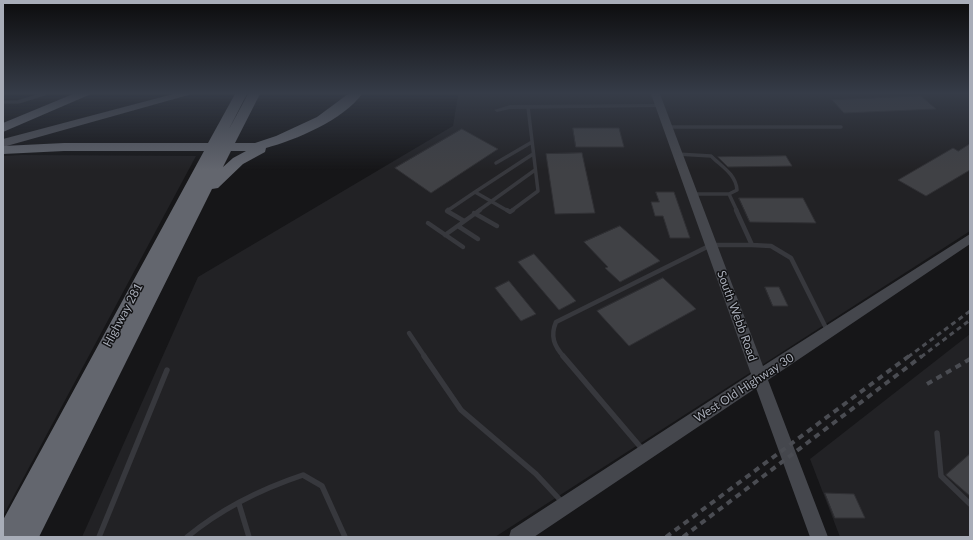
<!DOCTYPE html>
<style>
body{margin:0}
#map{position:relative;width:973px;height:540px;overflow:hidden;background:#161618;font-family:Lato,sans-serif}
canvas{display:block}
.frame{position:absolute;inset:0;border:4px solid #a8adb8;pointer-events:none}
</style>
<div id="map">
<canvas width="973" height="540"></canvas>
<div class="frame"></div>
</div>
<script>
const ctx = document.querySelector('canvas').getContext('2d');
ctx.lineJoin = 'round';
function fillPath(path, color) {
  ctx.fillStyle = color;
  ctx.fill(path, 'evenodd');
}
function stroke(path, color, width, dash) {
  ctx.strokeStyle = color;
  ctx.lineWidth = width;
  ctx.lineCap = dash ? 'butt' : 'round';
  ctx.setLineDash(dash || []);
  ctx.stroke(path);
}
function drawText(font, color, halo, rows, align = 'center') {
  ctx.font = font + ' Lato,sans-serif';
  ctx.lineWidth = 3;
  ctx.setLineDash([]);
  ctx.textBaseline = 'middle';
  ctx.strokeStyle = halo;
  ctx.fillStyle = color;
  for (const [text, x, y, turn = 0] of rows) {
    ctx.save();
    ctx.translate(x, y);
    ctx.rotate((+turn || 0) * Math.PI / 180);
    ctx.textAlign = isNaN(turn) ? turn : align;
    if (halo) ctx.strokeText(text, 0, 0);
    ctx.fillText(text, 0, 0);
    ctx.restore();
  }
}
fillPath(new Path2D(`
 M458 95H970V231L495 537H82L198 277 453 126Z
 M22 155 196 156 3 516V156Z
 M970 334V537H840L810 459Z`), '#222225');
const building = new Path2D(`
 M921 96 936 109 844 113 832 100Z
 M573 128H619L624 147H576Z
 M462 129 498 149 431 193 395 168Z
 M970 144V170L926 196 898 180 953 148 958 151Z
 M582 153 595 213 555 214 546 154Z
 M786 156 792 166 728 167 718 157Z
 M656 192H674L690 238H670L663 216H655L651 202H659Z
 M739 198H803L816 223 750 222Z
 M620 226 660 261 620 282 605 268 608 267 584 242Z
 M534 254 576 301 559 310 518 262Z
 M663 278 696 309 629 346 597 311Z
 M509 281 536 314 521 321 495 288Z
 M765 287H779L788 306H773Z
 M970 454V496L946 475Z
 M825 493 854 494 865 518H835Z`);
fillPath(building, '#404145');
stroke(building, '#303034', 1);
stroke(new Path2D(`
 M3 102H18L44 94
 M667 127H841
 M677 154 711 156C721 166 736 174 737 190L729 194H693
 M496 163 532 142
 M729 194 737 211
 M447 211 475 192
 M478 211 535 170
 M508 211 475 192 533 154
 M511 211 538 191 528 107`), '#37383d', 3.5);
stroke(new Path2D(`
 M448 210 447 211 464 221
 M507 210 510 212 513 210
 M736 210 752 245
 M474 213 497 226
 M428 223 463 247
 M458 226 478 239
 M445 235 480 210
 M409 333 425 357
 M564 357C554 346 550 336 556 322L711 245H752L771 246 791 258 828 332`), '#37383d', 4.5);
stroke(new Path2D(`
 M424 356 461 410 536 474 563 503
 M563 356 643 450
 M937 433 941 476 970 504
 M239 504 249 537
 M99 537 167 370
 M187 537C221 509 261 489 303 475L322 486 345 537`), '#37383d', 5.5);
fillPath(new Path2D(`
 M659 104 662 106 661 107 510 109 497 112 494 110 510 105Z`), '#37383d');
fillPath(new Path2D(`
 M651 94H660L763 366 970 234V244L768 380 828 537H810L756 388 534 537H509L511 530 751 374Z`), '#45474d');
fillPath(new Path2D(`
 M173 94H192L3 147V139Z`), '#53555c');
fillPath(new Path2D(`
 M73 94H91L3 132V123Z
 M235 94H247L229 129 248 94H260L235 143H255L276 136 317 117 348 94H362C343 120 296 140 266 148L265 152 243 164 218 188 212 189 39 537H3V520L204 151H64L3 154V146L64 143H208ZM231 151H246L233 158 223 167Z`), '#63666e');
stroke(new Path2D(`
 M908 357 970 311
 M921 357 970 320`), '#4a4c52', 3, [5, 4]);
stroke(new Path2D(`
 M927 384 970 359
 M666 537 909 356
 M683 537 922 356`), '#4a4c52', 4, [6, 5]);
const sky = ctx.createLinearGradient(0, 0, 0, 170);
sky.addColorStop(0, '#0c0c0d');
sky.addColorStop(0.55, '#363c48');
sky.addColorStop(1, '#363c4800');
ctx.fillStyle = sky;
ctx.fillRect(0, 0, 973, 170);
drawText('12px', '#a8adb8', '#111113', [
 ["Highway 281",123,315,-62],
 ["South Webb Road",737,316,70],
 ["West Old Highway 30",744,388,-33]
]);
</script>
